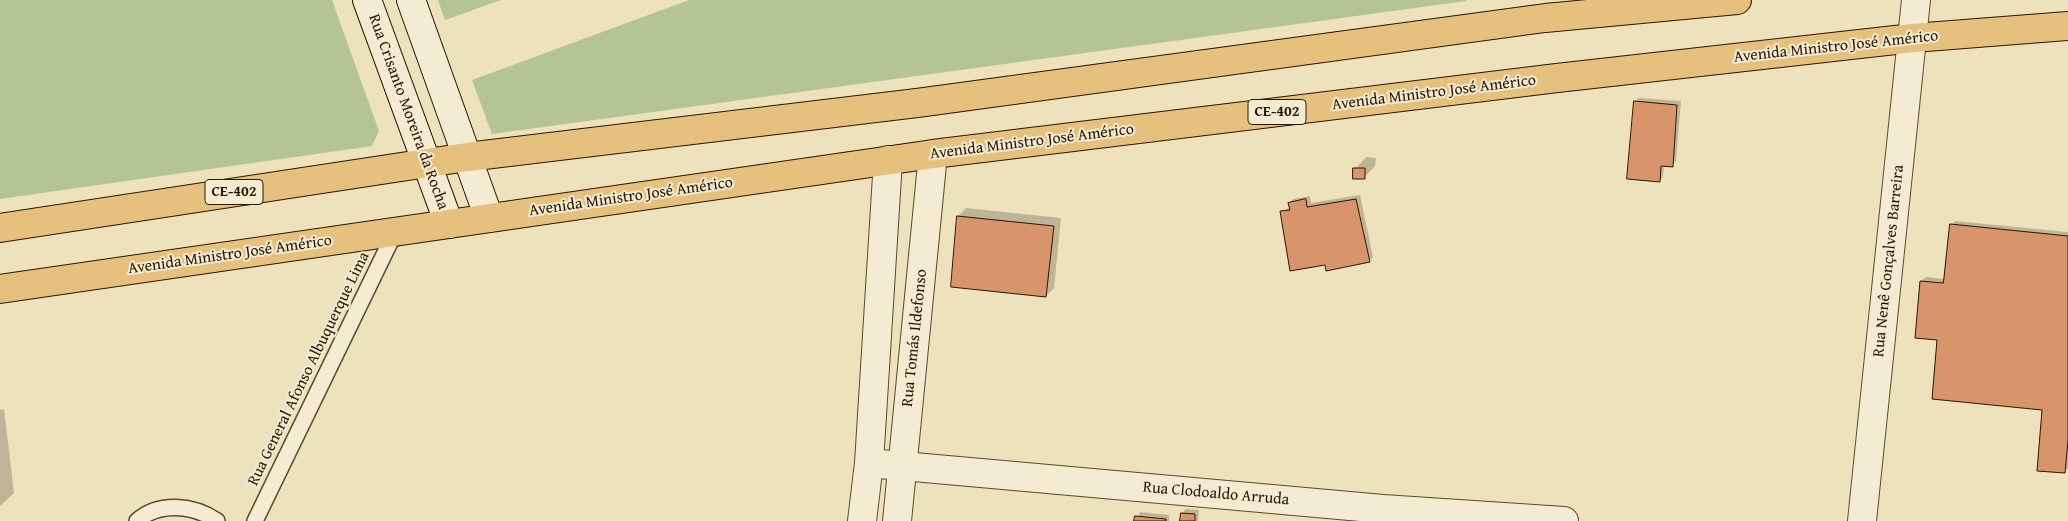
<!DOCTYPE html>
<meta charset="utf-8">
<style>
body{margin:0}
canvas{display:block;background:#ede2bb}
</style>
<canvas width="2068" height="521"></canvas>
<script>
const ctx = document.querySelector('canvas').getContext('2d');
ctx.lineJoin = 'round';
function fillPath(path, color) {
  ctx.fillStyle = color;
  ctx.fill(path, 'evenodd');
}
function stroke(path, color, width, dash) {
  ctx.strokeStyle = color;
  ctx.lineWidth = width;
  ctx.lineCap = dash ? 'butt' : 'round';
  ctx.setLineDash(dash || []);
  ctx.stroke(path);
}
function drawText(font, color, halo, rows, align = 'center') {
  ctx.font = font + ' "Gentium Book Plus",serif';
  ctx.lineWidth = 4;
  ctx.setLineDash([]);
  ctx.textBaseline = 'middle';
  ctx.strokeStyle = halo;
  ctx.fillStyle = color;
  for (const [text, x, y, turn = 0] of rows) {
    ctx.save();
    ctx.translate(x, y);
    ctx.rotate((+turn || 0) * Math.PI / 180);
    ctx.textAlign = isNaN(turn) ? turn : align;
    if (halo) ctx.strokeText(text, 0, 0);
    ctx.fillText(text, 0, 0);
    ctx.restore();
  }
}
fillPath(new Path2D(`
 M0 0H332L379 131 372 146 0 199Z
 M438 0H501L445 20Z
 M689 0H1466V1L492 134 472 80Z`), '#b4c493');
fillPath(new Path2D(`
 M1639 98 1681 101 1676 161 1672 165H1664L1663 177 1659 181 1635 102Z
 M1366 157 1376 158 1375 166 1364 178 1355 169Z
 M1360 195 1373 257 1369 261 1326 264 1281 212 1290 207 1289 203 1293 199 1310 196 1311 203Z
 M966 208 1061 218 1054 288 1046 296 958 216Z
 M1955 221 2068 232V468L2064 472 2044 409 1939 339 1921 281 1926 277 1945 279 1951 225Z
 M4 409 14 493 0 506V410Z
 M1186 509 1199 510 1198 521H1181L1182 513Z
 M1140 512 1169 515V521H1136Z`), '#0003');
const building = new Path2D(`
 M1634 101 1677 105 1673 167 1661 166 1660 182 1627 179Z
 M1353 168H1365V179H1353Z
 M1306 199 1307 207 1356 199 1370 262 1326 271 1325 265 1290 271 1280 211 1290 210 1288 203Z
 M957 216 1054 226 1046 297 951 287Z
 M1950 224 2068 236V441L2065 473 2037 471 2042 410 1932 399 1937 340 1915 338 1920 281 1943 283Z
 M1181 513 1195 514V521H1180Z
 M1135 516 1166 519V521H1134Z`);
fillPath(building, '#d8956b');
stroke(building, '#2c1601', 1);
const lane = new Path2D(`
 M137 521C159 501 194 505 217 521
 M255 521 395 232`);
const street = new Path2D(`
 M869 463 1383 509 1564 521
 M862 521 869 463 888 160
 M897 521 933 154
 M1862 521 1916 0`);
const secondary = new Path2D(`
 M367 0 449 224
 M411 0 489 218`);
const primary = new Path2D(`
 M0 228 467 157 917 103 1545 18 1737 0
 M0 289 933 154 1557 78 1913 38 2068 26`);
stroke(lane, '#5c4930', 18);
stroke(street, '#5c4930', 30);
stroke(secondary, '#2c1601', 30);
stroke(primary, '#2c1601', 30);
stroke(lane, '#f3ecd3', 15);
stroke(street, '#f3ecd3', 28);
stroke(secondary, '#f3ecd3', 28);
stroke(primary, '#e6c17e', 28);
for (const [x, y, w] of [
 [1277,112,58],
 [234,192,58]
]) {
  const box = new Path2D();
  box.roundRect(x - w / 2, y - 12.5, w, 25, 4);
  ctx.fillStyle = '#f3ecd3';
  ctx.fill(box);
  stroke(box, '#2c1601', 1);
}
drawText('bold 15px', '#2c1601', null, [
 ["CE-402",1277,112],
 ["CE-402",234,192]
]);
drawText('16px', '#2c1601', '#f3ecd3', [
 ["Avenida Ministro José Américo",1836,47,-6],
 ["Avenida Ministro José Américo",1434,93,-7],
 ["Rua Crisanto Moreira da Rocha",408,112,70],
 ["Avenida Ministro José Américo",1032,142,-7],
 ["Avenida Ministro José Américo",631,197,-8],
 ["Avenida Ministro José Américo",230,255,-8],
 ["Rua Nenê Gonçalves Barreira",1889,261,-84],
 ["Rua Tomás Ildefonso",915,338,-84],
 ["Rua General Afonso Albuquerque Lima",309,369,-64],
 ["Rua Clodoaldo Arruda",1216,494,5]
]);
</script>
